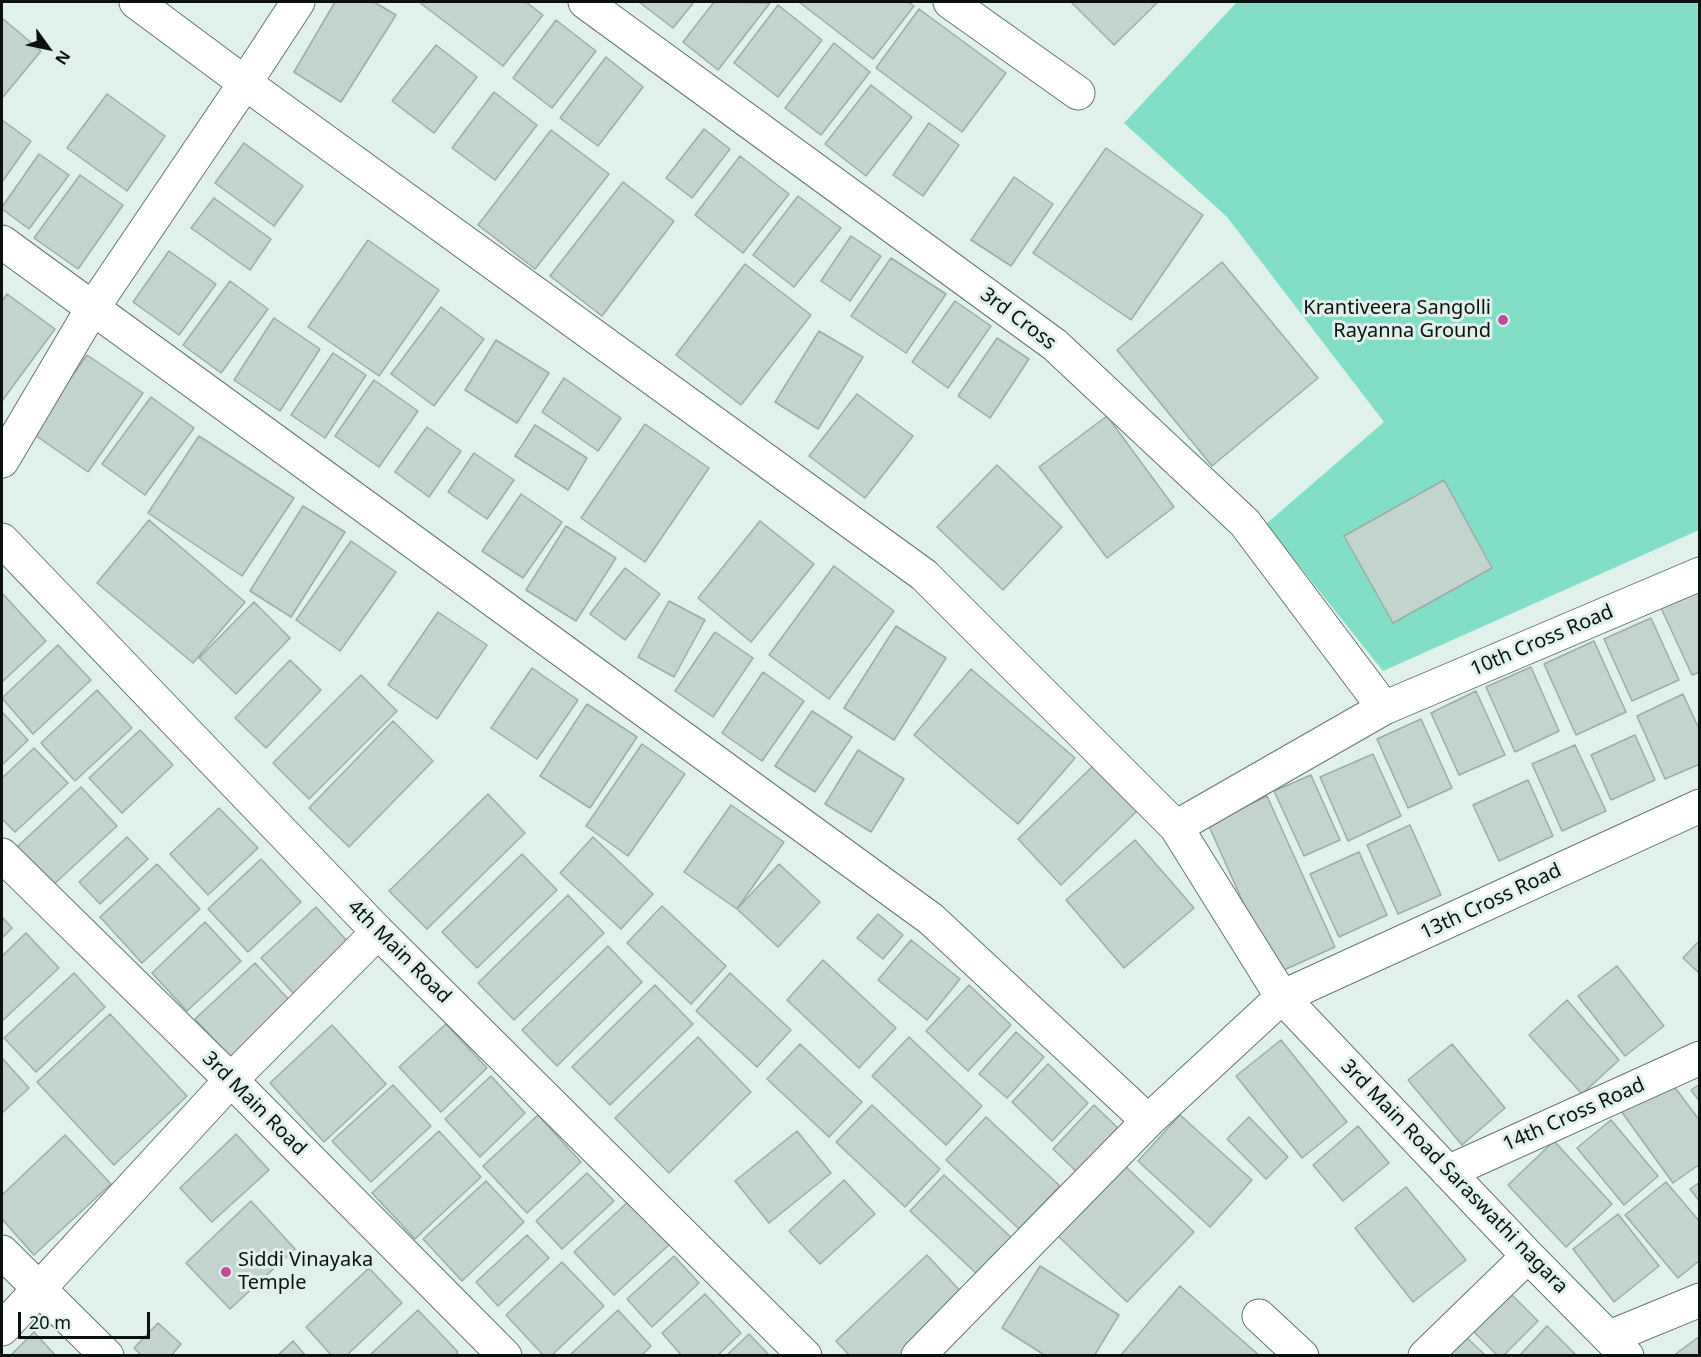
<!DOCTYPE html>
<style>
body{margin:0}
#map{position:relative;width:1701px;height:1357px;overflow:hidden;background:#e0f1ec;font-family:"Noto Sans",sans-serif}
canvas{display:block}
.frame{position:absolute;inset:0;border:3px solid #0b110f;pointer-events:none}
.north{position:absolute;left:18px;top:18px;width:60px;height:60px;-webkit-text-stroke:4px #e0f1ec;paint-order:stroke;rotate:123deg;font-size:16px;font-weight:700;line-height:24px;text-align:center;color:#0b110f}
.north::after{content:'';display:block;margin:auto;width:21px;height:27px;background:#0b110f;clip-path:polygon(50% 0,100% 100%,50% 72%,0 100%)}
.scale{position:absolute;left:18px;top:1312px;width:132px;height:27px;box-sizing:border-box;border:3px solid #0b110f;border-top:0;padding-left:8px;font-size:18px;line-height:21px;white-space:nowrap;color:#0b110f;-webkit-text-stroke:4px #e0f1ec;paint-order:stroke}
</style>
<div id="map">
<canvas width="1701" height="1357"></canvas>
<div class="frame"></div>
<div class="north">N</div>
<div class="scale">20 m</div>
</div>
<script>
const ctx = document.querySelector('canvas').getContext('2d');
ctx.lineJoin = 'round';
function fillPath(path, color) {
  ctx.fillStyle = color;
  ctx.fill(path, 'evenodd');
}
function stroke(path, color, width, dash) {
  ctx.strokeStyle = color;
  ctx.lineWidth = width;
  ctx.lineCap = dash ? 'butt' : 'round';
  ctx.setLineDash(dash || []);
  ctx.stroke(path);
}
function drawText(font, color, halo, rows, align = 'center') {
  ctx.font = font + ' "Noto Sans",sans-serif';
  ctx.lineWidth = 6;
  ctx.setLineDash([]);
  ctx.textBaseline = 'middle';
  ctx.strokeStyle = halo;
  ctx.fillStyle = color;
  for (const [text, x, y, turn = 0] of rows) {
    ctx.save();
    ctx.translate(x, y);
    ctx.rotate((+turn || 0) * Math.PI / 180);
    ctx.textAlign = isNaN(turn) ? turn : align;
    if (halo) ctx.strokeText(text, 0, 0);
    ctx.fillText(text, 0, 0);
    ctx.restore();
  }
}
fillPath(new Path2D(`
 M1237 2H1699V530L1383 671 1266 524 1384 422 1227 217 1124 123Z`), '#82dec6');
const building = new Path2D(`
 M335 2H374L396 15 341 102 294 72Z
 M419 2H526L543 15 503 66Z
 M639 2H694L673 28Z
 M714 2 770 3 718 70 683 42Z
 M799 2H908L914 6 873 59Z
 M1071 2H1158L1114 45Z
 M778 5 822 40 778 97 734 63Z
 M919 9 1006 73 962 132 876 68Z
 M2 18 41 51 3 97 2 96Z
 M556 20 596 51 552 108 513 78Z
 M834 43 870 72 821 135 785 108Z
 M436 45 477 77 434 133 392 101Z
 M606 57 643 87 598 146 560 118Z
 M871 85 912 117 866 176 825 144Z
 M494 92 537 125 495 180 452 148Z
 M107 94 165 136 127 191 67 148Z
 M2 120 31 141 2 182Z
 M929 123 959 145 923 196 893 175Z
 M704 129 730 149 692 198 666 178Z
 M551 130 609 174 535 269 478 225Z
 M244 143 303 186 274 226 215 183Z
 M1106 148 1203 215 1131 320 1033 253Z
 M39 154 69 175 29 229 2 209V207Z
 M740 156 789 194 743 253 695 215Z
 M80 175 123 205 78 269 34 238Z
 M1014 177 1053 204 1011 266 971 240Z
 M623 182 674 221 602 316 550 276Z
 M798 196 841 228 794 287 753 255Z
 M214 198 271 239 250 270 191 228Z
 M851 236 881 256 850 301 821 281Z
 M368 240 439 290 379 376 308 327Z
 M169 251 216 284 179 335 133 302Z
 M891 258 946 294 906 353 851 316Z
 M1222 262 1318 378 1212 466 1117 350Z
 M745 264 811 315 741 405 676 355Z
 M230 281 268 309 221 373 183 345Z
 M7 294 55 329 2 401V301Z
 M955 301 991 326 948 388 912 362Z
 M441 307 484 339 434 406 391 374Z
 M274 318 320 349 280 411 234 380Z
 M819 331 863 357 818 429 775 402Z
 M997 338 1029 359 990 418 958 396Z
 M496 340 549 373 517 423 465 390Z
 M333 353 366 375 325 438 291 415Z
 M87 355 143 393 88 472 32 433Z
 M564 378 621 418 598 451 542 412Z
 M374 380 418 411 379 467 335 436Z
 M857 394 913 436 865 498 809 456Z
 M151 397 194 428 145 495 102 464Z
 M1107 416 1174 507 1107 558 1039 467Z
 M645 424 709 468 645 562 581 518Z
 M535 425 587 458 568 490 515 456Z
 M427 427 461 451 429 497 395 472Z
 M199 436 294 498 242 576 148 513Z
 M474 453 514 480 487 519 448 492Z
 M997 465 1062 527 1003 590 937 527Z
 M1444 480 1492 568 1393 623 1344 536Z
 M521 494 562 522 523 578 482 551Z
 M303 506 345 532 291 617 250 591Z
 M149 520 245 602 193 663 97 583Z
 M760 521 814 564 751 642 698 598Z
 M566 526 616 558 576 621 526 590Z
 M351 541 396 572 340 651 296 620Z
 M834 566 894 611 829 699 769 655Z
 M625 568 660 594 625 640 590 614Z
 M1700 590V672L1692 675 1661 608Z
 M2 593 46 641 2 682Z
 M669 601 705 620 674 677 638 657Z
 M254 602 290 638 236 694 199 658Z
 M438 612 487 645 437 719 388 685Z
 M1651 618 1679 680 1632 701 1604 639Z
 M896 626 946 658 894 740 844 708Z
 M715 632 753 658 713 717 675 691Z
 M1594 641 1626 712 1576 735 1544 664Z
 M58 645 91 680 33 734 2 698Z
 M290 660 321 690 266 748 235 718Z
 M1531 667 1559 731 1515 752 1486 687Z
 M532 668 578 700 537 759 491 728Z
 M971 669 1075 758 1018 824 914 735Z
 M763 672 804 701 762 761 722 733Z
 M361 675 397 711 309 799 273 763Z
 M97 690 132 728 75 781 41 743Z
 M1476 691 1505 755 1459 775 1431 713Z
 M1683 694 1700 731V764L1665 779 1637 716Z
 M587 704 637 737 590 808 540 776Z
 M812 711 852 737 815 792 775 766Z
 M2 712 28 740 2 765Z
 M1421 719 1452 788 1408 808 1377 739Z
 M393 721 433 761 349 847 309 808Z
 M140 730 173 765 122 813 89 778Z
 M1635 735 1655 780 1611 800 1591 755Z
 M642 744 685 774 628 856 586 826Z
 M1575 745 1606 811 1562 831 1532 764Z
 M34 748 68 783 15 832 2 819V778Z
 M858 750 904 779 871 832 825 804Z
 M1373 754 1401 816 1348 841 1320 777Z
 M1095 764 1139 809 1061 885 1018 839Z
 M1311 775 1340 840 1304 856 1274 791Z
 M1528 780 1553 836 1499 861 1473 805Z
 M81 787 117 826 51 887 16 848Z
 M488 794 525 833 427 929 389 891Z
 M1267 796 1335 947 1275 974 1208 824Z
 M731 805 784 842 737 909 684 872Z
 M219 808 258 848 208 895 170 854Z
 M1410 825 1441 895 1398 914 1367 845Z
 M127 837 148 859 100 904 79 882Z
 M593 837 653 894 621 929 560 873Z
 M1135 840 1194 908 1124 968 1066 900Z
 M1359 852 1387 915 1339 937 1310 874Z
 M522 854 557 890 477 968 442 932Z
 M261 859 301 902 248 952 208 909Z
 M157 864 200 909 142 963 100 917Z
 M779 864 820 902 778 947 737 909Z
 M568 895 604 933 514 1020 478 983Z
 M662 906 726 966 691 1004 627 943Z
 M316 907 350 944 295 995 261 958Z
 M878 914 903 935 883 959 857 938Z
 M2 917 12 928 2 938Z
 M205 922 241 961 187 1011 152 973Z
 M26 933 59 968 2 1021V956Z
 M911 940 960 979 927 1020 878 980Z
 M1700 940V974L1683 958Z
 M608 946 642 982 557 1066 522 1030Z
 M823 960 896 1028 859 1068 787 1000Z
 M255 963 291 1002 231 1058 195 1019Z
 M1617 966 1664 1026 1625 1056 1578 996Z
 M74 973 105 1007 36 1072 4 1038Z
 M730 973 791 1030 757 1067 696 1011Z
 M655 985 693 1024 610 1105 572 1067Z
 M969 985 1011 1025 968 1071 926 1031Z
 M1567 1000 1619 1060 1582 1094 1529 1035Z
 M110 1014 187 1096 114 1165 37 1082Z
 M446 1024 487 1068 441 1112 399 1067Z
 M332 1025 386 1084 324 1142 270 1083Z
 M1016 1032 1044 1057 1007 1098 979 1074Z
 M698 1037 751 1092 669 1173 615 1118Z
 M909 1037 982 1106 946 1145 872 1076Z
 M1281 1040 1347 1122 1302 1158 1236 1076Z
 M800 1044 862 1102 829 1137 767 1079Z
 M1452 1044 1505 1108 1462 1145 1408 1080Z
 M2 1058 29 1088 2 1113Z
 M1048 1064 1088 1103 1052 1141 1012 1102Z
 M491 1076 525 1113 480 1157 445 1119Z
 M1667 1077 1700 1121V1164L1673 1183 1621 1111Z
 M1700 1084V1102L1691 1090Z
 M393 1085 431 1126 371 1182 332 1141Z
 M872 1105 940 1169 905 1207 836 1142Z
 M1094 1105 1119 1129 1078 1173 1053 1149Z
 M538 1115 581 1162 527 1213 483 1166Z
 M1180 1115 1252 1180 1210 1227 1138 1161Z
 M986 1117 1060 1186 1019 1229 946 1160Z
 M1249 1117 1288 1157 1266 1179 1227 1139Z
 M1611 1120 1658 1176 1624 1205 1577 1148Z
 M1358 1126 1389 1163 1343 1201 1313 1165Z
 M439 1131 481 1177 415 1239 372 1193Z
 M797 1131 831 1173 769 1223 735 1181Z
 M236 1134 269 1170 212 1222 180 1188Z
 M65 1135 111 1184 34 1255 2 1219V1195Z
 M1554 1141 1612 1204 1566 1247 1508 1185Z
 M1123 1164 1194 1232 1127 1302 1056 1234Z
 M587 1173 614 1201 562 1249 536 1221Z
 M944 1175 1013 1239 979 1276 910 1211Z
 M844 1180 875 1214 820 1264 789 1231Z
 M486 1181 524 1222 462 1281 423 1239Z
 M1666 1182 1700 1222V1260L1678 1278 1625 1215Z
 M1700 1182V1202L1690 1189Z
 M1406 1187 1466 1260 1413 1302 1355 1228Z
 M630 1200 670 1244 614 1295 574 1252Z
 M251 1201 295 1249 230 1309 186 1263Z
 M1618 1214 1659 1266 1614 1302 1573 1249Z
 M527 1235 549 1258 498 1306 476 1282Z
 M927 1255 964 1295 900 1356H850L836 1341Z
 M674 1256 699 1283 652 1327 627 1299Z
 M562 1262 604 1306 551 1356H544L506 1315Z
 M1040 1266 1119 1315 1094 1356H1046L1002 1328Z
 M369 1268 402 1303 346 1356H332L306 1327Z
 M1180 1286 1260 1356H1120Z
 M1510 1293 1538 1321 1503 1356H1498L1472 1330Z
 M705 1294 741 1333 717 1356H682L662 1333Z
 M418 1310 458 1352 455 1356H369Z
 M618 1310 651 1346 641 1356H569Z
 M158 1323 181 1344 171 1356H142L134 1348Z
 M1547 1326 1577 1356H1519Z
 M34 1332 56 1356H10Z
 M749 1334 770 1356H726Z
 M1465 1336 1486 1356H1446Z
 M1700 1336V1356H1673Z
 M293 1341 306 1356H277Z`);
fillPath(building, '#c3d4cf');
stroke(building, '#9caca7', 1.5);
const minor = new Path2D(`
 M136 2 245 83 924 575 1176 827 1282 997 1528 1256 1627 1356
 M585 2 1055 345 1245 523 1384 708
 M950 2 1078 93
 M2 242 931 919 1148 1121
 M2 540 378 932 805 1356
 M1176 827 1384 708 1700 574
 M2 855 231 1080 505 1356
 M1448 1172 1700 1058
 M2 1252 107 1356
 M1259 1316 1302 1356
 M2 1329 231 1080 378 932
 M1610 1337 1700 1300
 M918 1356 1148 1121 1282 997 1700 806
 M1425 1356 1528 1256`);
const tertiary = new Path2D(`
 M2 461 92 309 245 83 298 2`);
stroke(minor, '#667570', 35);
stroke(tertiary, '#667570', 35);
stroke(minor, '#fff', 33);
stroke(tertiary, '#fff', 33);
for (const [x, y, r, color] of [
 [1503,320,6,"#c2499d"],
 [226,1272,6,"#c2499d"]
]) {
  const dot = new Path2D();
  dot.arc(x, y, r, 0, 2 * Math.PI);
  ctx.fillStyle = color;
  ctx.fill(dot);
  stroke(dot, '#e0f1ec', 2);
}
drawText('20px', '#0b110f', '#e0f1ec', [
 ["Krantiveera Sangolli",1491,308],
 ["Rayanna Ground",1491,331],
 ["Siddi Vinayaka",238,1260,"left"],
 ["Temple",238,1283,"left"]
], 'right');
drawText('20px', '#0b110f', '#e0f1ec', [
 ["3rd Cross",1018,319,37],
 ["10th Cross Road",1542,641,-23],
 ["13th Cross Road",1491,902,-25],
 ["4th Main Road",399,952,45],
 ["3rd Main Road",254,1104,45],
 ["14th Cross Road",1574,1115,-24],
 ["3rd Main Road Saraswathi nagara",1454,1177,46]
]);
</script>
